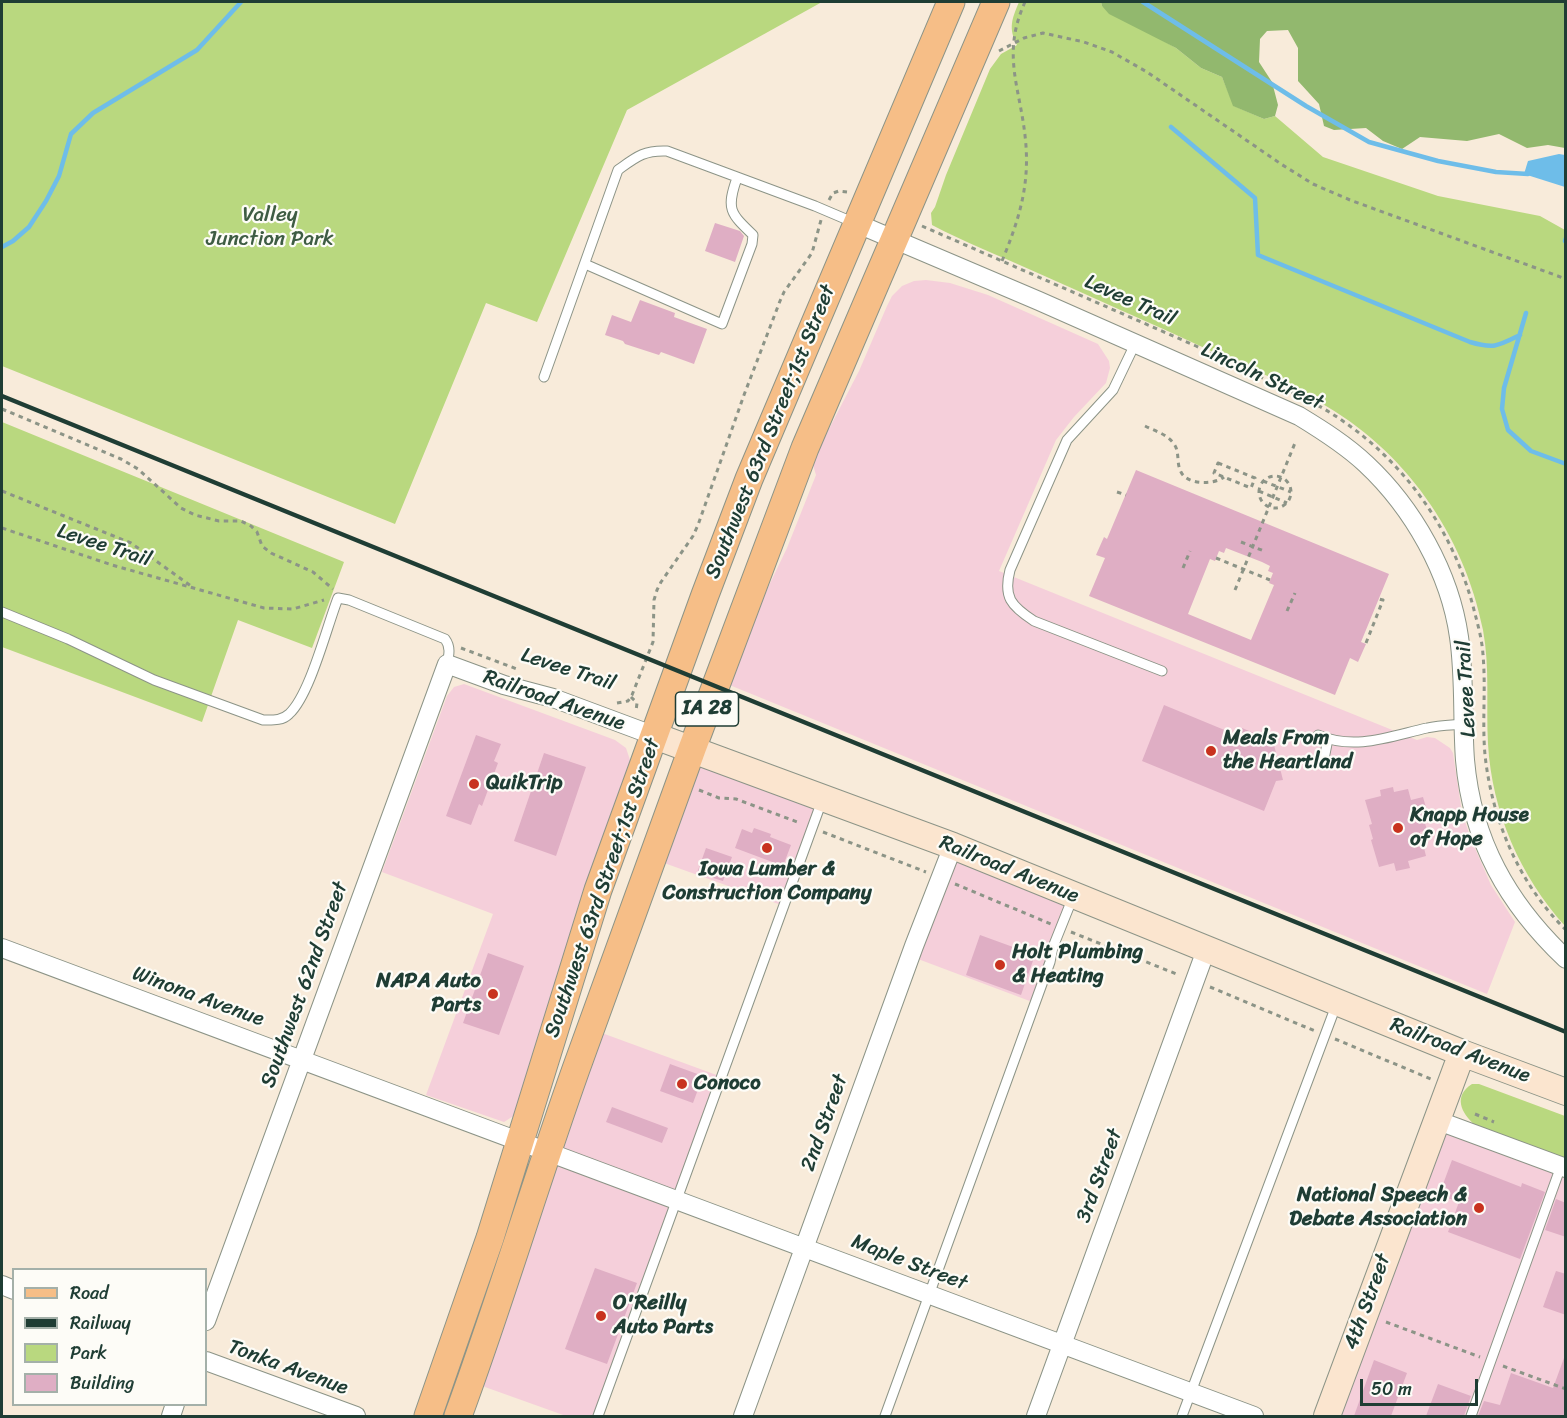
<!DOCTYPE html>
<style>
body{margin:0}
#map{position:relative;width:1567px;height:1418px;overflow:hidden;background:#f8ebda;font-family:Sriracha,sans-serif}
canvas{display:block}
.frame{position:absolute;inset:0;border:3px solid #1f3d34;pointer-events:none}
.legend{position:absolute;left:12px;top:1268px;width:195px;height:138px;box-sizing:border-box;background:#fdfcf7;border:2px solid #a4b0a9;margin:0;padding:8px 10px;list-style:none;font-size:18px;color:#1f3d34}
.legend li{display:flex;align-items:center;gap:12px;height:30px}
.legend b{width:30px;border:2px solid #a4b0a9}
.scale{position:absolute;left:1360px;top:1379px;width:118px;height:27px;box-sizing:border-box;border:3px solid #1f3d34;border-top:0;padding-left:8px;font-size:18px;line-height:21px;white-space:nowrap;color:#1f3d34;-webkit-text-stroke:4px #fdfcf7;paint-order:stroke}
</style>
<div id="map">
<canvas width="1567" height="1418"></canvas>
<div class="frame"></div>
<ul class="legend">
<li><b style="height:8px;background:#f6be87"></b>Road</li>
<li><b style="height:8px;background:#1f3d34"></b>Railway</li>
<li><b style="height:16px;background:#b9d87f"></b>Park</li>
<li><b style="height:16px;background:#dfaec4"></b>Building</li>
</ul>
<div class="scale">50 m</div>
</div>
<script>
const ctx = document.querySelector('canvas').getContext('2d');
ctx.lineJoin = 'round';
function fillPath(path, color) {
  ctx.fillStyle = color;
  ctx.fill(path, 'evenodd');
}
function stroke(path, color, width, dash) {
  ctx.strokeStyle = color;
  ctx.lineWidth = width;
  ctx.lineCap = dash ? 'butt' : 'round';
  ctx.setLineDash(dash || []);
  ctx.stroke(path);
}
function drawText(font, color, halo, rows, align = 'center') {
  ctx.font = font + ' Sriracha,sans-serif';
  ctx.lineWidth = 4.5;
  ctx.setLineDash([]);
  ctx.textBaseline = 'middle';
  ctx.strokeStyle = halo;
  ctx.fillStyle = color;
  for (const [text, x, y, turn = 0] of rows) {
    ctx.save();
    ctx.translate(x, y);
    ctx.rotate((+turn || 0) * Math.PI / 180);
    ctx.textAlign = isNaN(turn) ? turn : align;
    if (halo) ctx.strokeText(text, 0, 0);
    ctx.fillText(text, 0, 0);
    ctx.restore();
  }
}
fillPath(new Path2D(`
 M926 280 950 283 988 295 1098 344 1109 361 1110 368 1106 383 1074 417 1056 440 999 571 1417 740 1427 737 1435 738 1450 748 1453 753 1462 813 1471 839 1491 885 1515 922 1487 994 727 684 749 627 787 548 816 475 813 465 815 456 859 371 887 306 892 296 902 286 914 281Z
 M464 684 615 740 626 748 630 760V766L515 1115 504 1122 426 1095 493 914 382 872 447 696 454 687Z
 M692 749 823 798 784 906 653 859Z
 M953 846 1073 896 1035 1003 910 956Z
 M591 1029 722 1077 598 1416H566L471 1382Z
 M1436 1120 1565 1168V1416H1327Z`), '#f5cfda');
fillPath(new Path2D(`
 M2 2H822L627 110 537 322 486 303 395 524 2 366Z
 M1019 2H1101L1102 6 1176 48 1201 68 1222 77 1234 106 1264 119 1275 116 1323 157 1438 196 1540 216 1565 230V926C1520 876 1492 812 1488 744 1486 705 1490 668 1483 630 1464 534 1404 449 1319 402 1284 382 1247 367 1211 351 1151 323 1091 297 1031 270 998 255 964 242 932 225L931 213 935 207 946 175 990 69 1001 54 1017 45C1008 28 1012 19 1019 2Z
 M2 422 344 562 312 648 238 620 202 722 2 647Z
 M1472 1084H1479L1565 1116V1161L1475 1125C1461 1113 1453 1096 1472 1084Z`), '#b9d87f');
fillPath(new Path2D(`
 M1101 2H1565V148L1548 145 1527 148 1499 134 1467 141 1420 137 1402 149 1383 141 1366 128 1334 130 1324 126 1319 104 1298 81V48L1288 30 1267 31 1260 39 1259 62 1272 82 1278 105 1275 116 1264 119 1233 106 1222 77 1201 68 1176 48 1109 14 1102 6Z`), '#92b86e');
fillPath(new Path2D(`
 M1559 154 1565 155V187L1524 174 1528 161Z`), '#6ebde9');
stroke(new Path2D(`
 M1143 2 1306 106 1369 142 1438 161 1496 172 1528 174
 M1171 127 1255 198 1258 255 1470 342C1494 349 1498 346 1520 335
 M1565 241 1566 238
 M2 247 13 241 29 227 46 201 59 176 71 134 93 113 197 50 241 2
 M1526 313 1504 388 1502 409 1508 430 1531 451 1566 464`), '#6ebde9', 4.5);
fillPath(new Path2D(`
 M715 223 740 231 744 236 735 262 705 251Z
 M640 300 675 313 674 317 707 329 694 364 661 352 659 355 625 344 623 341 605 335 612 315 631 322Z
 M1136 470 1389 574 1361 642 1366 644 1358 662 1350 658 1335 695 1089 596 1105 558 1096 555 1104 537 1107 539ZM1226 548 1262 562 1270 566 1268 571 1273 573 1269 583 1274 585 1251 640 1188 614 1210 559 1215 561 1219 551 1224 553Z
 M1164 705 1239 736 1242 728 1273 741 1283 780 1276 781 1264 811 1142 761Z
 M476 735 501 744 494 761 498 763 482 806 479 804 471 825 446 816Z
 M544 753 586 767 556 856 514 841Z
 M1393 787 1394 792 1408 789 1411 800 1423 797 1429 818 1424 820 1427 830 1420 832 1426 856 1408 861 1410 868 1396 871 1394 863 1379 867 1371 840 1373 839 1369 825 1372 824 1365 800 1381 796 1380 790Z
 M754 828 771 834 770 837 791 845 783 866 735 848 742 829 752 833Z
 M706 848 732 857 723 881 697 873Z
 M980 935 1035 955 1021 995 966 975Z
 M488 953 524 966 499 1035 463 1023Z
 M670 1064 703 1076 693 1103 660 1091Z
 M612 1107 668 1128 662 1143 606 1122Z
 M1452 1160 1521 1187 1522 1183 1545 1192 1520 1259 1448 1232 1459 1202 1439 1195Z
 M1556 1199 1566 1203V1237L1545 1230Z
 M595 1268 637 1283 607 1364 565 1349Z
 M1556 1271 1566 1274V1315L1543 1307Z
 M1564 1358H1566V1416H1478L1484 1401 1500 1405 1511 1373 1553 1388Z
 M1374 1360 1407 1373 1391 1416H1354Z
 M1438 1384 1471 1396 1464 1416H1426Z`), '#dfaec4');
const lane = new Path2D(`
 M585 264 722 324 752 244 753 235C730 213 726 209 737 178
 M1135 344 1113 390 1067 440 1010 570C1003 597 1011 606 1034 621L1162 671
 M544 377 618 170C636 157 644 150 667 151L815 206 855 223
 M2 612 68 639 154 680 263 720C272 720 282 721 289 714 310 695 327 626 338 598L349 600 445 639C451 647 449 655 447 664
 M1318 735C1355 751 1391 736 1427 728 1439 725 1452 725 1464 724
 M1324 759 1328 739
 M598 1416 823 798
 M885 1416 1050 962 1053 947 1073 897
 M1182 1416 1337 1003
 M1471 1416 1561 1166`);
const street = new Path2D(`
 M858 224 1039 301 1299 416C1322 430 1346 445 1366 464 1413 508 1450 573 1459 637 1465 678 1462 719 1465 760 1472 841 1508 904 1566 959
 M2 948 1254 1416
 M1436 1120 1566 1168
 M2 1285 14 1290
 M206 1321 447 664 504 685 553 698 655 736
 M206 1361 356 1416
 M171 1416 175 1404
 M743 1416 914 946 953 846
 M1036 1416 1206 950`);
const secondary = new Path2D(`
 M655 736 953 846 1462 1053 1566 1092
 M1327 1416 1462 1053`);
const primary = new Path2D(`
 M428 1416 490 1238 598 890 705 595 749 479 951 2
 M458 1416C500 1302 535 1184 576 1069L692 749 805 448 996 2`);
stroke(lane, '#8c9487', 11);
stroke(street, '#8c9487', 20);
stroke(secondary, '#8c9487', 28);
stroke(primary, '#8c9487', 29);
stroke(new Path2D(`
 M999 51 1024 38 1043 33 1084 42 1112 52 1147 72 1281 164 1313 184 1350 200 1566 279
 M829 200 833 193 839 191 847 192
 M922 226 1196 346 1304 398
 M1002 261C1018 222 1029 189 1026 146 1022 90 1000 57 1025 2
 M1310 401C1391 444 1449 518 1473 606 1477 622 1482 638 1483 655 1486 688 1482 722 1485 755 1492 820 1519 884 1566 930
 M2 409 121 459 138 469 181 508 195 515 219 521H241L251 526 257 532 262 546 271 553 313 572 333 589
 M1145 426C1155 431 1167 434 1174 444 1180 452 1176 463 1181 472 1187 485 1214 485 1224 477
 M1218 463 1255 478 1251 488 1214 473Z
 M1259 492a16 16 0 1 1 32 0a16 16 0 1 1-32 0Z
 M1263 481 1291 492
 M2 491 131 543 191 586
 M1259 491 1287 503
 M1117 492 1126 495
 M2 528 112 565 264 608 293 609 324 600
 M1241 542 1264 551
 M1216 558 1270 580
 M1183 568 1190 551
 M1235 590 1295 443
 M1287 611 1295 593
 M1366 643 1383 600 1379 599
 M461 648 517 669
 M631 697 637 703 636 711
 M617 703 628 701 632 695 653 642 654 600 657 590 661 582 693 536 698 525 744 395 780 301 784 292 812 253 821 220
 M699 790 719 798 736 799 800 823
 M823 832 926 872
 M955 884 1051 924
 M1071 932 1179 975
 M1210 987 1315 1031
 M1335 1039 1431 1079
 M1475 1114 1494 1122
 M1386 1322 1480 1357
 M1503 1366 1566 1389`), '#8c9487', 3, [4.5, 4.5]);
stroke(lane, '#fff', 9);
stroke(street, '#fff', 18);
stroke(secondary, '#fbe5cf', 26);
stroke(primary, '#f6be87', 27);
stroke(new Path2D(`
 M2 396 1566 1032`), '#1f3d34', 4.5);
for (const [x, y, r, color] of [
 [1211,751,6,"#c8321e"],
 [474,784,6,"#c8321e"],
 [1398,828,6,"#c8321e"],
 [767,848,6,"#c8321e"],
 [1000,965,6,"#c8321e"],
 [493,994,6,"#c8321e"],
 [682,1084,6,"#c8321e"],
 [1479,1208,6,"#c8321e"],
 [601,1316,6,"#c8321e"]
]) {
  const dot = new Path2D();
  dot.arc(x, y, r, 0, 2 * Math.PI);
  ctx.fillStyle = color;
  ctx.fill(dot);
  stroke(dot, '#fdfcf7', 2);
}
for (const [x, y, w] of [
 [707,709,63]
]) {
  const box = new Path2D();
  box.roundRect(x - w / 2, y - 17, w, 34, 4.5);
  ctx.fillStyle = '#fdfcf7';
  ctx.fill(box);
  stroke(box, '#1f3d34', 1.5);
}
drawText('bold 20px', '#1f3d34', null, [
 ["IA 28",707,709]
]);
drawText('21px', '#3e5c43', '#fdfcf7', [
 ["Valley",270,216],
 ["Junction Park",270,240]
]);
drawText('21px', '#1f3d34', '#fdfcf7', [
 ["Levee Trail",1130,301,24],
 ["Lincoln Street",1262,377,25],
 ["Southwest 63rd Street;1st Street",771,432,-68],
 ["Levee Trail",104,546,18],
 ["Levee Trail",568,670,18],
 ["Levee Trail",1467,689,-93],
 ["Railroad Avenue",554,701,19],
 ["Railroad Avenue",1009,870,22],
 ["Southwest 63rd Street;1st Street",603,888,-71],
 ["Southwest 62nd Street",305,985,-70],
 ["Winona Avenue",198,997,20],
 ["Railroad Avenue",1460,1051,21],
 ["2nd Street",825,1123,-70],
 ["3rd Street",1100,1176,-70],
 ["Maple Street",909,1263,21],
 ["4th Street",1368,1302,-70],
 ["Tonka Avenue",288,1368,20]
]);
drawText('bold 21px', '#1f3d34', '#fdfcf7', [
 ["Meals From",1223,739],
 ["the Heartland",1223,763],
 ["QuikTrip",486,784],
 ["Knapp House",1410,816],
 ["of Hope",1410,840],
 ["Iowa Lumber &",767,870,"center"],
 ["Construction Company",767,894,"center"],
 ["Holt Plumbing",1012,953],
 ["& Heating",1012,977],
 ["NAPA Auto",481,982,"right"],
 ["Parts",481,1006,"right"],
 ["Conoco",694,1084],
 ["National Speech &",1467,1196,"right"],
 ["Debate Association",1467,1220,"right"],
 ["O'Reilly",613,1304],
 ["Auto Parts",613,1328]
], 'left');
</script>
